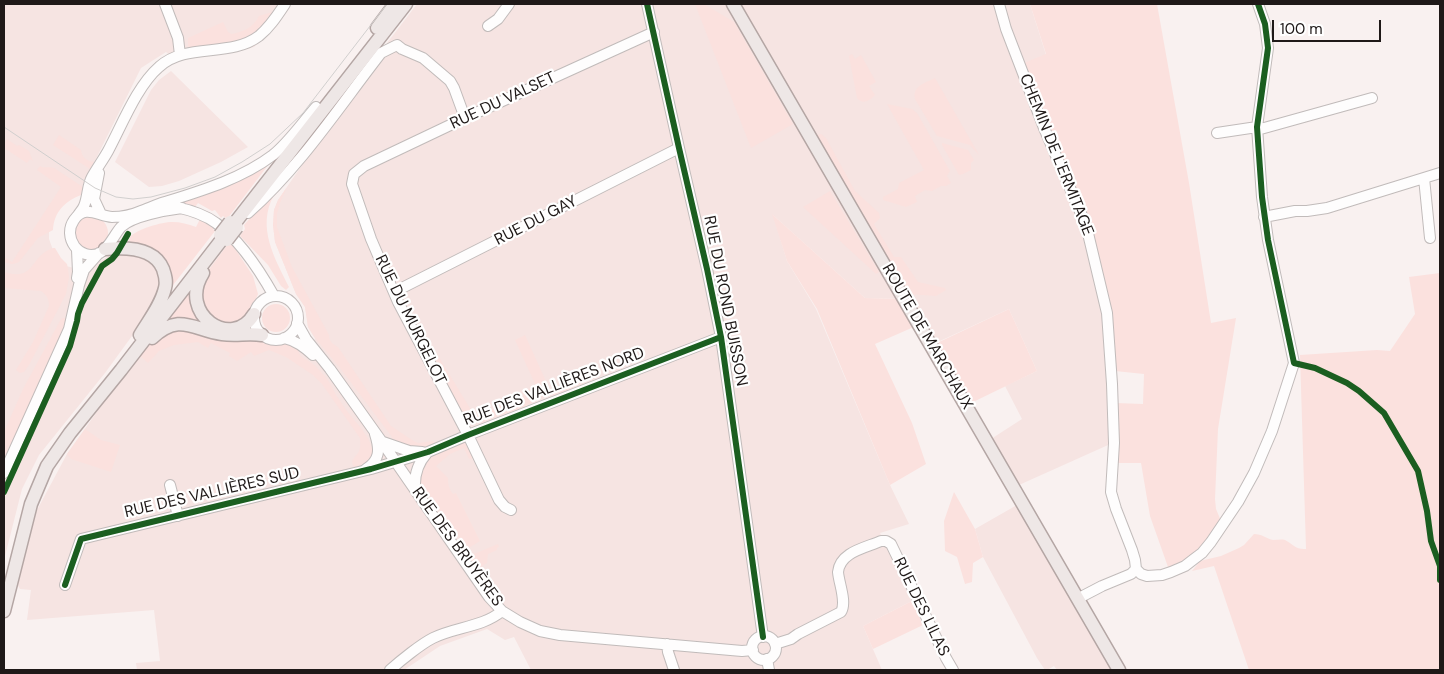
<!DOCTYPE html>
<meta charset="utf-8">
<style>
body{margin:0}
#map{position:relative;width:1444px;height:674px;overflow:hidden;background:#f9f1f0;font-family:"DM Sans",sans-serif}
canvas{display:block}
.frame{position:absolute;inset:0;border:5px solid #1f1918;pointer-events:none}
.scale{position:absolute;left:1272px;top:20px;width:109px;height:22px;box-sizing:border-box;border:2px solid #1f1918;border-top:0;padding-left:6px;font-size:15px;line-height:18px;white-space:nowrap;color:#1f1918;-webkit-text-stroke:4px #fff;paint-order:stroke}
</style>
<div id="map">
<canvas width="1444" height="674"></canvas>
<div class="frame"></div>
<div class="scale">100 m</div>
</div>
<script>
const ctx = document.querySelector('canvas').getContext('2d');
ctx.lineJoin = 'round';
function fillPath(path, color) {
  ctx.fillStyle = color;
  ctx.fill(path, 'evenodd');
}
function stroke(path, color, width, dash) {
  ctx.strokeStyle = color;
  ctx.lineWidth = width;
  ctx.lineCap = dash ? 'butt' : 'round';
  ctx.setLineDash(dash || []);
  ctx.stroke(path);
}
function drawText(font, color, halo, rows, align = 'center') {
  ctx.font = font + ' "DM Sans",sans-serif';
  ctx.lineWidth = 4.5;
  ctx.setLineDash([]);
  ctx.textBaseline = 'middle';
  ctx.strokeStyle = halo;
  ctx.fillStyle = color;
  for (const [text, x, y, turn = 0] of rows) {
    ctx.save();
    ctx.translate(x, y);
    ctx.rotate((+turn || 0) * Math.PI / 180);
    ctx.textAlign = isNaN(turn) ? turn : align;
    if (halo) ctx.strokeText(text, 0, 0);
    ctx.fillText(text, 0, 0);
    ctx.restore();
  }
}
fillPath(new Path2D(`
 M4 4H290L276 27 254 47 228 54 200 55 176 61 166 52 141 68 79 193 63 202 49 226V239L53 250 66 266 86 271 114 252 125 251 151 260 163 279 156 303 105 373 39 455 22 489 4 560Z
 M417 4H1030L1046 55 1025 63 1094 235 1110 320 1117 441 1019 485 991 439 1022 419 1005 386 1037 371 1009 309 927 347 901 299 865 298 773 215 787 261 816 309 890 485 909 524 880 533 912 601 863 626 882 670H531L514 637 505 640 487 629 440 646 404 670H137L136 663 160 661 154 610 27 620 31 590 20 589 17 584 36 512 67 454 111 392 140 356 154 340 257 338 268 343 276 345 288 343 304 350 315 339 308 327 305 307 296 294 275 242 273 225 274 210 278 200 309 155 305 150Z
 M171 71 248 147 221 162 179 181 162 186 149 187 115 162 151 90 159 80Z
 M1017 505 1113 670H1057L1054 666 1047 670H1045L1037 658 983 557 975 529Z`), '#f6e4e2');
fillPath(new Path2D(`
 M695 4H704L734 22 793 124 751 148Z
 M1030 4H1157L1189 183 1211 323 1236 318 1218 429 1215 499 1216 509 1221 521C1205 542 1195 560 1168 567L1150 516 1141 463H1116V403L1143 404 1144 374 1115 371 1110 320 1094 235 1024 63 1046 54Z
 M272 12 274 13C270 18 266 25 261 29 242 46 214 45 190 48L188 46V38L223 22 228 32 231 34C243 32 253 28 259 16Z
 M852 54 855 59 861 55 876 82 869 86 875 95C870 101 862 105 857 98L849 56Z
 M935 78 979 155 970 145 937 136 915 99C912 86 925 83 935 78Z
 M887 104 912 109 917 113 950 171 947 176 951 183 946 186H941L932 191 925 190 915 196 917 202 906 207 883 200V197L898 189 899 183 924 170Z
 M821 134 826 138 855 191 879 213 880 218 874 224 894 257H901L903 260 918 282 945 288 946 290 936 296 909 294 817 135Z
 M59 135 81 150C82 158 87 161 94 162L90 169 53 145Z
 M7 139 17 146 19 145 29 151 33 161 30 159 27 163 4 148V144Z
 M942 143 968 150 974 160 971 163V170L963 174 959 175 942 145Z
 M272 160 227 219 223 216 221 218 215 210 212 211 198 203 195 207 177 204Z
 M298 164C290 174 280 184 274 195 256 227 275 259 289 287L286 290 281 286 268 265 240 236 245 229 244 225Z
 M40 166C45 169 49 166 54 168L83 187 81 195C65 201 54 212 53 230L38 238 19 262C13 265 10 264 4 262V257L12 262 61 187 37 170Z
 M287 187 280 203 277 214V227L292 267 329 335C329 342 333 344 338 347L391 426 412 440 418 443 433 441 435 444 423 448 401 445 395 441 340 368 316 339 308 327 305 307 296 294 275 242 273 225 274 210 278 200Z
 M830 191 879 272 876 274 803 207Z
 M772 214 865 298 901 299 916 326 875 344 912 423 926 464 890 485 817 309 787 261Z
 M74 233a17 17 0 1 1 34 0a17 17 0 1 1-34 0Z
 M200 219 214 228 213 229 215 231 170 289 169 277 127 244C128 241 129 239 130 237 137 229 162 222 172 222 181 222 188 224 196 227Z
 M228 244H232L253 276 258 294 249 316 233 326 211 319 200 295 204 276Z
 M53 248H55L61 258 67 264 68 269 69 277 66 294 29 365 24 372 20 373 16 370 33 342 49 306C49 299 47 295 41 291L4 288V272C36 282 29 256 53 248Z
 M1440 273V670H1249L1214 566 1192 571 1200 561 1221 556 1239 548 1244 545 1254 534C1262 534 1265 538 1273 540 1277 540 1281 539 1285 540 1293 544 1296 550 1306 549L1300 355 1377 350 1390 351 1415 314 1409 277Z
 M196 282 206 323 162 327Z
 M262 318a14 14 0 1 1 28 0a14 14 0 1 1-28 0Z
 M1009 309 1037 371 971 403 937 343Z
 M63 318H66V325L4 465V432L23 389 61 319Z
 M419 324 474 415H478L524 397 522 392 536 386 515 340 525 335 550 390 558 386 560 390 582 381 583 384 554 395 548 393 524 407 479 423C472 423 468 422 464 416L419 332Z
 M178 329 257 338C262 340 267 343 273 344 283 345 286 342 298 346 298 360 306 357 314 365 319 369 323 374 327 379 332 385 334 393 339 399 342 404 346 410 350 415 360 427 377 444 372 461L356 469C348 460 355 459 359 451 361 447 360 442 360 438L322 384 313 375 286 357 269 350 254 356 251 352 237 361 229 356 230 353 211 343 208 348 198 342 174 345 159 351 148 363 140 356 154 340Z
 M85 429 101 440 120 445 111 472 71 459 67 454Z
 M461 441 469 444 473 456 472 458 469 459 464 448 450 454 436 466 448 478C448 485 449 489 453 494L456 493 480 541 467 549 420 481V471L427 458Z
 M954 492 975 529 983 557 973 563 972 582 965 584 957 557 945 551 944 521Z
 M498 544 499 547 497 548V550L488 554 487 563 480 567 475 565 469 556Z
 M912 601 923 625 873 649 863 626Z`), '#fbe1de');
const minor = new Path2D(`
 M165 4 178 38 180 55
 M647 4 679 148 707 269 721 337 763 637
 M999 4 1006 29 1044 128 1086 225 1107 313 1112 384 1114 443 1111 492 1116 509 1132 550 1135 560 1136 569 1131 574 1102 586 1079 598
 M488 26 498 19 509 4
 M1257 130 1372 98
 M1217 133 1257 127
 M99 173 94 199 101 214
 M1424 178 1430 238
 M176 207C190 210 204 214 216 223 240 240 260 271 274 296
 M182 208C166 210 132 216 121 227 114 235 109 248 100 253 79 262 62 237 74 220 85 204 98 216 112 217 121 217 132 215 141 211 147 209 153 206 159 204 197 192 240 180 273 155 289 142 302 123 316 107
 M248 213C300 167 339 107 381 53L397 45 402 49 423 58 450 81 454 88 465 118
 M78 215C80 212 83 209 84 206 88 197 87 186 92 177 97 168 103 160 108 151 122 125 137 86 159 67 186 42 230 58 259 36 270 27 277 16 285 4
 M1264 217 1295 211H1307L1327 208 1440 173
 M77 250 78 272 77 278
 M394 292 679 148
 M254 318a22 22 0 1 1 44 0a22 22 0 1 1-44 0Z
 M297 323 306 339 330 369 382 442 489 597 502 611 520 622 540 631 560 635 742 651 753 650
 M284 338C297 341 304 347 313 355
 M383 442 409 451 422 452
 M366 469C380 460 380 450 375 434
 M4 473 69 329 79 285 84 270 99 253
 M170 485 178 516
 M415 489C414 474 418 463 427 453
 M511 510 505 507 499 500 468 435 398 302 371 239 352 184 354 174 364 166 465 118 654 32
 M1136 569 1141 574 1147 576 1162 575 1171 572 1185 566 1194 559 1202 553 1211 542 1238 502 1254 473 1272 431 1294 363 1268 240 1262 197 1257 127 1268 48 1265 24 1258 4
 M65 585 81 539 371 469 428 452 468 435 721 337
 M752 648a12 12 0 1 1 24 0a12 12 0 1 1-24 0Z
 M667 644 668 652 674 670
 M775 644 791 639 798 634 841 612C847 602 839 584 838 572 840 552 865 548 881 541H886L891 544 946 658 953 670
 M767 659 769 670
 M390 670C400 661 421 644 433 638 455 627 483 627 502 611`);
const major = new Path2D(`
 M733 4 1119 670
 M377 28 395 4
 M234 224 406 4
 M105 249C125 247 154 247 163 269 165 275 167 281 165 288 161 305 149 320 140 335
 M203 273C177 314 232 351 254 314
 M152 338C180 312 193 330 222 334 235 336 249 333 262 335
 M4 611 31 504 47 466 70 433 121 370 223 238`);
stroke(minor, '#c1bbba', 12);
stroke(major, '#b4a6a4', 15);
stroke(minor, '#fefdfd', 10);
stroke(major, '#eee7e6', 12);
stroke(new Path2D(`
 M4 127 95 188 116 197 133 199 151 197 185 188 215 177 242 162 270 144 303 113 387 4`), '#d1cfce', 1);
const majorBridge = new Path2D(`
 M220 235 230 222
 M227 240 237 227`);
stroke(majorBridge, '#b4a6a4', 15, []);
stroke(majorBridge, '#eee7e6', 12);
stroke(new Path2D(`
 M647 4 679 148 707 269 721 337 763 637
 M1258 4 1265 24 1268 48 1257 127 1262 197 1268 240 1294 363 1315 368 1347 383 1359 391 1384 413 1418 471 1427 511 1431 541 1440 566V580
 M4 492 70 346 77 321 78 314 82 303 102 266 112 259 117 253 128 234
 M65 585 81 539 371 469 428 452 468 435 721 337`), '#1b5e20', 6);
drawText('16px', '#1f1918', '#fff', [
 ["RUE DU VALSET",503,101,-25],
 ["CHEMIN DE L'ERMITAGE",1056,155,68],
 ["RUE DU GAY",536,221,-27],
 ["RUE DU ROND BUISSON",725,301,79],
 ["RUE DU MURGELOT",410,320,64],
 ["ROUTE DE MARCHAUX",927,337,60],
 ["RUE DES VALLIÈRES NORD",554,387,-21],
 ["RUE DES VALLIÈRES SUD",212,493,-13],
 ["RUE DES BRUYÈRES",457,547,54],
 ["RUE DES LILAS",921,607,64]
]);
</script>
